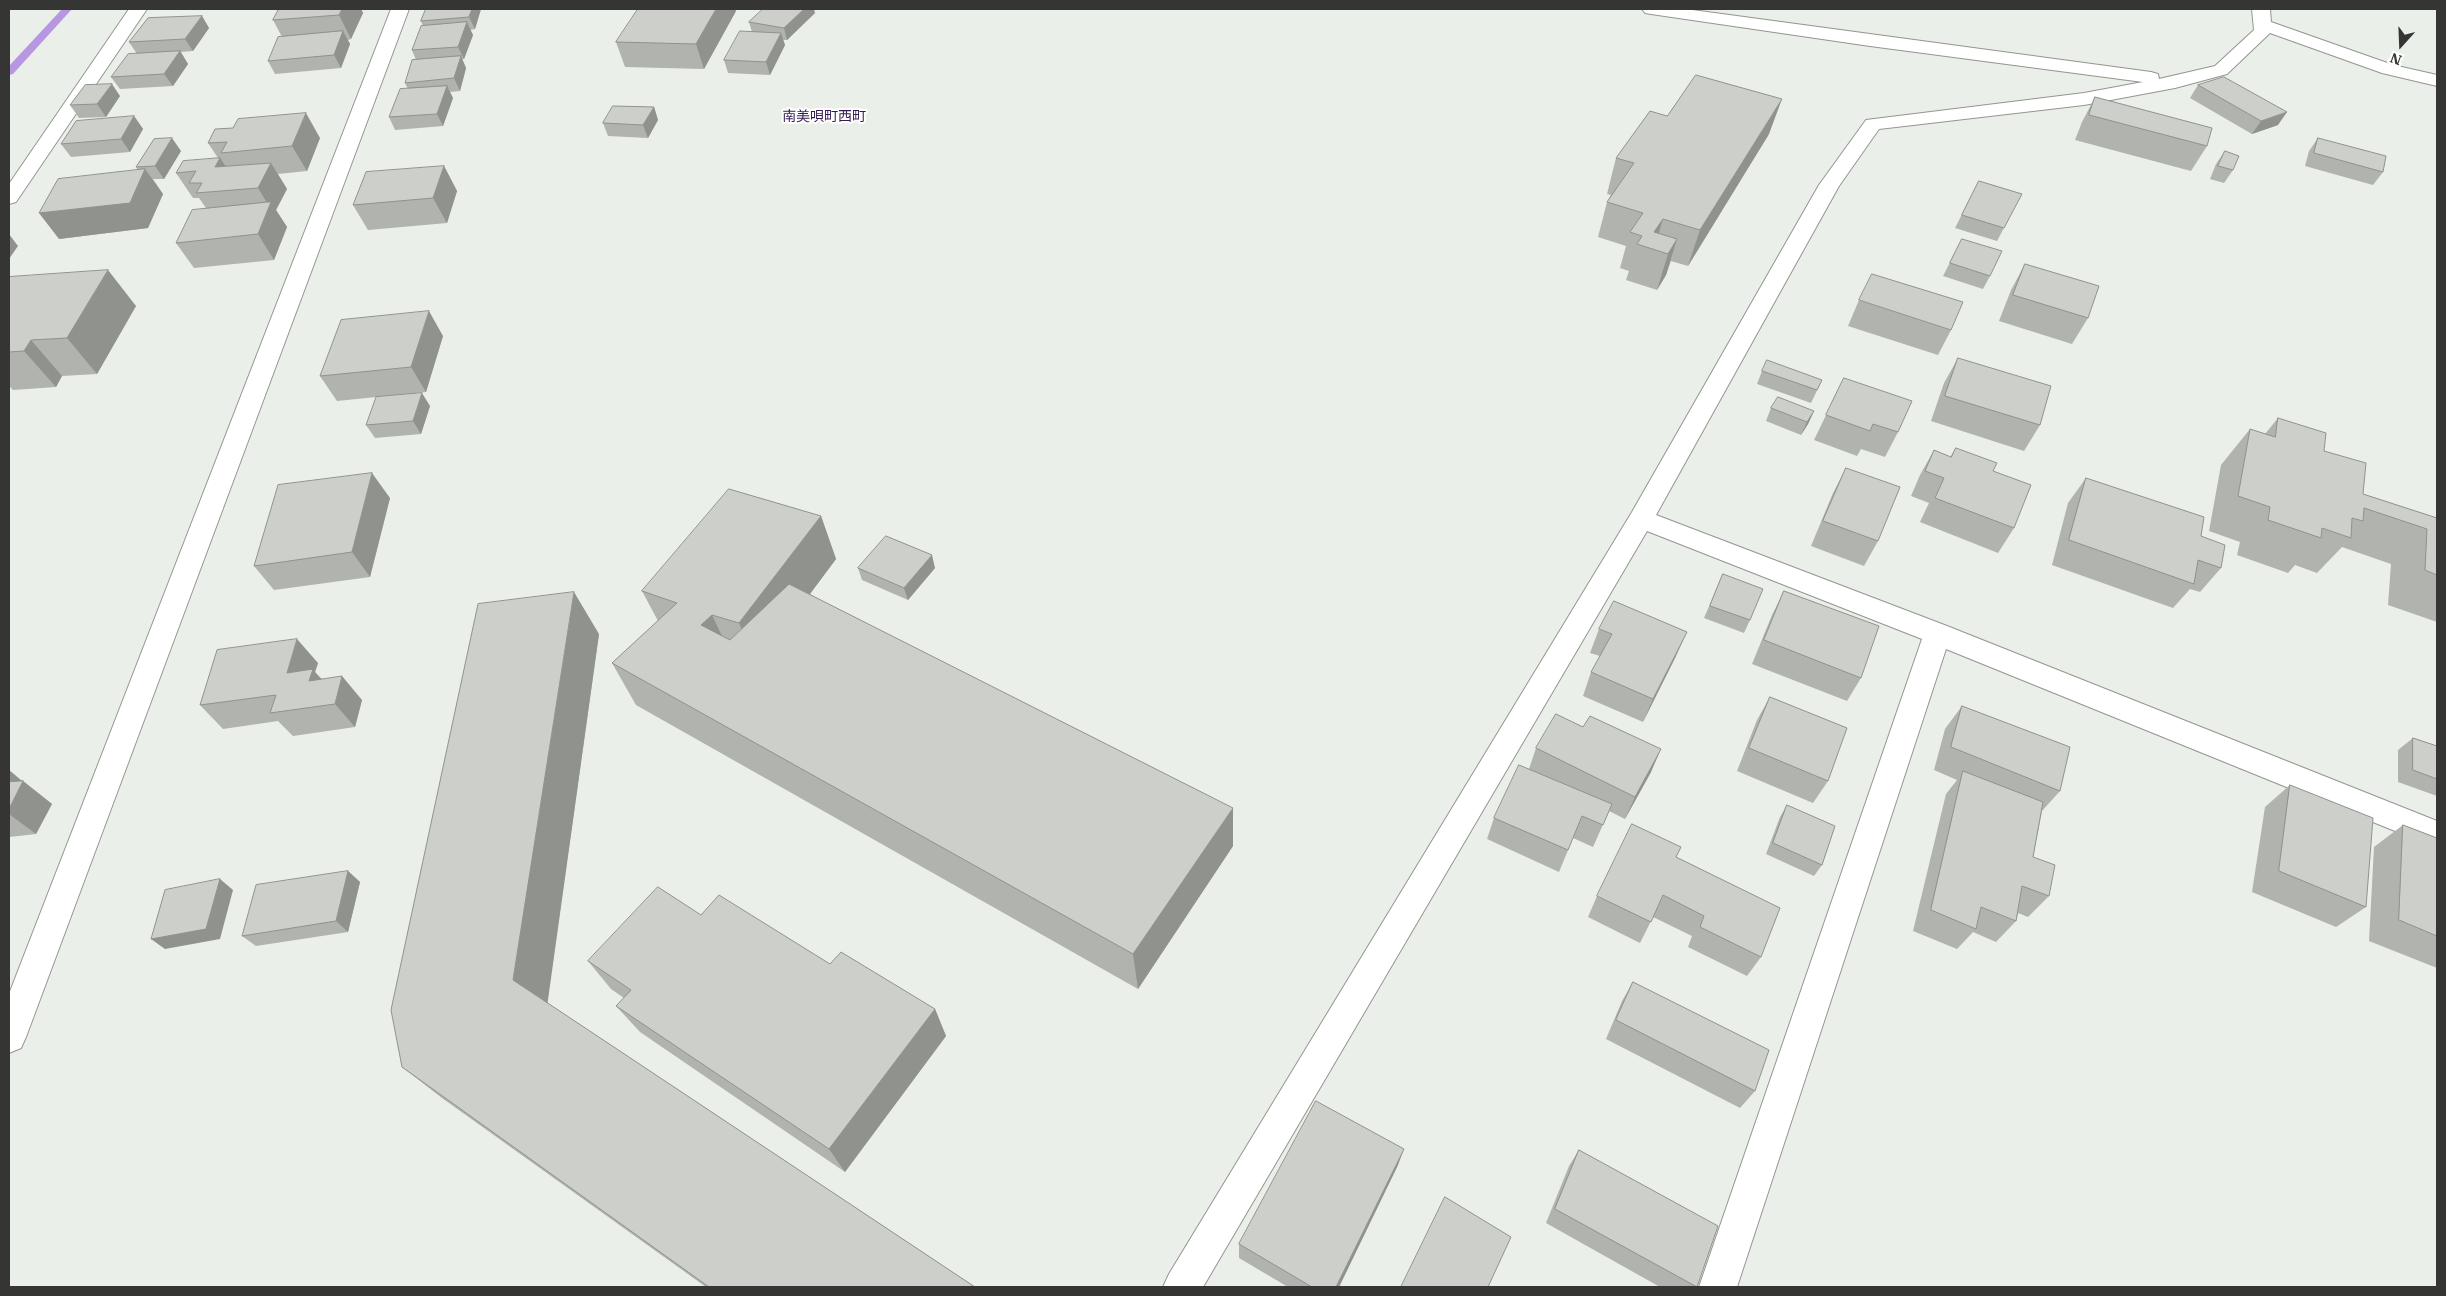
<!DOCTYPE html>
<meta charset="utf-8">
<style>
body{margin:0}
#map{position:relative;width:2446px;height:1296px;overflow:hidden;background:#ebefe9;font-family:"IBM Plex Serif",serif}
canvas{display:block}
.frame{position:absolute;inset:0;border:10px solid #353634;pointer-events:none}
.north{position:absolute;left:2376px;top:20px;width:50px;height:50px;-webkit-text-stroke:4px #fff;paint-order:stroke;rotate:200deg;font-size:14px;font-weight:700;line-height:20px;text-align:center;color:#353634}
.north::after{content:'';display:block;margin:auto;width:18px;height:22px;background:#353634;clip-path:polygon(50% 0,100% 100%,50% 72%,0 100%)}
</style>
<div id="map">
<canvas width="2446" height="1296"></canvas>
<div class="frame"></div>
<div class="north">N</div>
</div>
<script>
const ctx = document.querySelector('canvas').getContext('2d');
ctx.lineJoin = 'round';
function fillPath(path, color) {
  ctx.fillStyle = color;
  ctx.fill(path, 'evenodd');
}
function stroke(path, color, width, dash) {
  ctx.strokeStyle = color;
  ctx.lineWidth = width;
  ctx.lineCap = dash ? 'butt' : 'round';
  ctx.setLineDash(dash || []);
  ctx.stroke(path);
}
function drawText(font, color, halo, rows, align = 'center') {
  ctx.font = font + ' "IBM Plex Serif","Noto Sans JP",serif';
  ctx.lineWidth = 4;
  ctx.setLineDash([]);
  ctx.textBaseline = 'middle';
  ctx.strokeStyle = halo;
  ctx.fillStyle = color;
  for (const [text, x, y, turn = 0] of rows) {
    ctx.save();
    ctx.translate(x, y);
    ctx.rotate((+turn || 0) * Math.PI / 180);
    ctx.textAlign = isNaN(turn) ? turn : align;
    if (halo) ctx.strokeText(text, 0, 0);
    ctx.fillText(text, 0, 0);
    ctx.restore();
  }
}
fillPath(new Path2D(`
 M62 9H72L13 74 9 75V66Z`), '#b897e2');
const minor = new Path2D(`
 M129 9H147L16 202 9 204V184Z
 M391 9H409L26 1037 21 1048 9 1053V994Z
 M1642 9H1685L2151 72 2158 74 2159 79 2215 66 2254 30 2252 9H2270L2271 22 2393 65 2437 75V86L2382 73 2270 33 2227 74 2175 88 2084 105 1879 129 1839 186 1656 515 1947 626 2437 821V848L1946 649 1737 1287H1699L1922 639 1647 531 1203 1287H1163L1169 1274 1632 512 1819 185 1866 120 2084 93 2143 82 1870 46 1651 14 1645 13Z`);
stroke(minor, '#939690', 2);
fillPath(minor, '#fff');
fillPath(new Path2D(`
 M279 9H361L363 13 351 39 348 40 350 44 341 68 275 74 268 61 282 37 273 20Z
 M426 9H481L475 29 470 30 473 35 464 59H462L466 68 460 91 450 92 453 98 443 126 395 130 389 117 408 89 405 83 416 60 412 50 423 26 421 21Z
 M736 11 704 69 625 67 616 42Z
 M815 13 787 40H783L785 45 770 75 728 73 724 60 752 32 749 22Z
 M202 16 209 28 193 51 181 52 188 64 173 86 120 89 111 77 137 54 129 42Z
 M2198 85 2278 125 2252 134 2190 98Z
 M120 96 106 117 79 118 70 105Z
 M2095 97 2207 146 2191 171 2075 140 2082 122Z
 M654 107 658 120 648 138 608 136 603 123Z
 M134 116 143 129 130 152 71 157 61 144Z
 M1667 116 1769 134 1688 266 1671 261 1666 275 1657 290 1626 280 1629 271 1620 268 1626 246 1598 237 1607 202 1611 195 1607 194 1616 158Z
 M215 129 320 138 307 171 278 174 287 189 276 210 287 227 274 260 194 268 176 243 206 208 199 198H193L176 173 218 158 208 143Z
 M2318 138 2383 172 2373 185 2305 166 2309 151Z
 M181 151 164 179H153L163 194 148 228 59 239 138 170 136 167Z
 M2225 151 2233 170 2224 183 2210 179 2216 164Z
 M444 166 457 191 447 223 368 230 353 205Z
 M1979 181 2022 194 1997 241 1955 228Z
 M1962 239 1990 276 1983 289 1943 276Z
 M2025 264 2088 318 2072 344 1999 321 2011 290Z
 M9 277 136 306 97 374 62 376 56 387 13 390 9 386Z
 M1859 300 1951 330 1938 355 1848 326Z
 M443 336 426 392 337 401 320 376Z
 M1958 358 2040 425 2024 451 1931 421 1944 383Z
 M1762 371 1822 380 1811 403 1757 384Z
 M1844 378 1898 432 1885 457 1861 449 1857 456 1814 440Z
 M430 406 421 434 375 438 366 425Z
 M1771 408 1814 411 1808 424 1801 435 1766 421Z
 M2278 418 2324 451 2363 494 2437 518V622L2388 605 2391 564 2342 547 2317 573 2295 565 2288 573 2237 555 2240 542 2209 531 2221 465 2250 429 2265 434Z
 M1956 448 1993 471 2014 528 1998 553 1920 522 1929 503 1911 496 1920 475 1934 450 1950 457Z
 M1846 468 1878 541 1864 566 1811 546 1833 493Z
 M2086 478 2201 536 2221 568 2200 592 2190 589 2173 608 2052 565 2068 503Z
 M390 498 370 577 274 590 254 566Z
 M821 516 836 559 810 594 1233 846 1138 989 636 705 612 663 658 621 642 591Z
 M858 568H935L908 600 862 580Z
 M1723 574 1750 620 1744 633 1704 618Z
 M1784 591 1861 678 1847 701 1752 664 1772 615Z
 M1599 629 1676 656 1643 722 1583 696 1591 672 1600 656 1590 653Z
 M599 634 547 1003 975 1287H706L442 1098 402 1067Z
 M318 663 315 672 322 679 362 700 355 727 293 736 278 721 223 729 200 705Z
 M1770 697 1828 781 1813 803 1737 771 1757 720Z
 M1962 706 2060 791 2042 811 2033 857 2049 896 2028 917 2018 913 2016 921 1996 942 1973 932 1957 949 1913 931 1946 794 1957 780 1934 770 1945 729Z
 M2413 738 2437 746V796L2398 782V750Z
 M1536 748 1651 772 1625 819 1609 811 1593 847 1573 838 1559 872 1487 839 1494 818 1529 769Z
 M9 770 22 781H23L52 804 36 834 9 837Z
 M2290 785 2366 907 2336 927 2252 892 2265 807Z
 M1787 805 1822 865 1814 876 1766 854 1780 817Z
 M2403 825 2437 838V968L2369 941 2374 847Z
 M1676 857 1761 957 1747 976 1688 947 1692 936 1653 917 1640 943 1588 917 1597 896Z
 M348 871 360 882 348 932 256 946 242 936Z
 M701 915 830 964 935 1009 946 1036 845 1172 640 1032 616 1006 624 998 611 989 588 961Z
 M1633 982 1755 1091 1740 1108 1606 1039 1622 1001Z
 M1579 1150 1697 1287H1660L1546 1223 1569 1166Z
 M1398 1165 1339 1287H1288L1239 1258V1244Z`), '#b0b3ae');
fillPath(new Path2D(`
 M342 9H361L363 13 351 39 339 15Z
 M472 9H481L475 29 469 17Z
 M716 9H735L736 11 704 69 696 44Z
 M804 9H814L815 13 787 40 784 28Z
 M202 16 209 28 193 51 185 39Z
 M467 22 473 35 464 59 458 47Z
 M343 31 350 44 341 68 334 55Z
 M781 33 785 45 770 75 766 62Z
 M180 51 188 64 173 86 164 74Z
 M461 56 466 68 460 91 454 78Z
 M112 84 120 96 106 117 97 104Z
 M447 86 453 98 443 126 437 114Z
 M1782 99 1769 134 1688 266 1700 230Z
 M654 107 658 120 648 138 643 125Z
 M2287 112 2278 125 2252 134 2261 121Z
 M306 113 320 138 307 171 292 146Z
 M134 116 143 129 130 152 121 139Z
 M172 138 181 151 164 179 155 166Z
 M220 158 237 183 215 167Z
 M271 163 287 189 276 210 287 227 274 260 258 234 269 206 258 188Z
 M444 166 457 191 447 223 433 198Z
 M145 169 163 194 148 228 59 239 39 213Z
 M1663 219 1654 249V232Z
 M9 234 18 246 9 259Z
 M1677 239 1666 275 1657 290 1668 254Z
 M108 270 136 306 97 374 67 338Z
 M429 311 443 336 426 392 411 367Z
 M31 340 62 376 56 387 24 351Z
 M422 393 430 406 421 434 413 421Z
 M1814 411 1808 424 1801 435 1807 422Z
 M372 473 390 498 370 577 352 552Z
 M821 516 836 559 757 665 739 623Z
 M932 555 935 568 908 600 904 588Z
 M574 592 599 634 546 1014 513 980Z
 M712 615 732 657 701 625Z
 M1687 632 1676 656 1643 722 1653 699Z
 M297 639 318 663 315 672 333 693 287 673Z
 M342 676 362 700 355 727 335 704Z
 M1661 749 1651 772 1625 819 1635 797Z
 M9 770 22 781 9 805Z
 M23 781 52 804 36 834 9 814V809Z
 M1233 808V846L1138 989 1133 954Z
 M348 871 360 882 348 932 336 921Z
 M220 879 233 890 220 939 165 949 151 939Z
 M935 1009 946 1036 845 1172 829 1149Z
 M1404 1149 1398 1165 1339 1287H1336Z`), '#90928d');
const building = new Path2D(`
 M279 9H342L339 15 273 20Z
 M426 9H472L469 17 421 21Z
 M638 9H716L696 44 616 42Z
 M763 9H804L784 28 749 22Z
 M202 16 185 39 129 42 148 18Z
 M467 22 458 47 412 50 421 26Z
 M343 31 334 55 268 61 278 37Z
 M740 31 781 33 766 62 724 60Z
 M180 51 164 74 111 77 128 54Z
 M461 56 454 78 405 83 412 60Z
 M1696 75 1782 99 1700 230 1663 219 1654 232 1677 239 1668 254 1637 244 1642 236 1630 232 1643 213 1607 202 1634 163 1616 158 1650 111 1667 116Z
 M2224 77 2287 112 2261 121 2198 85Z
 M112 84 97 104 70 105 85 85Z
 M447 86 437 114 389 117 400 89Z
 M2095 97 2212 128 2207 146 2089 115Z
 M613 106 654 107 643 125 603 123Z
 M306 113 292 146 221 153 227 142 208 143 215 129 233 128 238 119Z
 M134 116 121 139 61 144 76 121Z
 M172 138 155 166 136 167 154 139Z
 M2318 138 2386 156 2383 172 2314 153Z
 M2225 151 2239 156 2233 170 2218 166Z
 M220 158 215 167 271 163 258 188 196 193 202 183H189L196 171 176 173 183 161Z
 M444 166 433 198 353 205 366 172Z
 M145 169 130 203 39 213 58 179Z
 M1979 181 2022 194 2004 228 1962 215Z
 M271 202 258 234 176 243 192 210Z
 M1962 239 2002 251 1990 276 1950 263Z
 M2025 264 2099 286 2088 318 2013 295Z
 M108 270 67 338 31 340 24 351 9 352V277Z
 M1872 274 1963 302 1951 330 1859 300Z
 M429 311 411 367 320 376 341 320Z
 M1958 358 2051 386 2040 425 1945 396Z
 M1767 360 1822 380 1817 390 1762 371Z
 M1844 378 1912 401 1898 432 1873 424 1870 431 1826 415Z
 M422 393 413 421 366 425 376 397Z
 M1778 397 1814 411 1807 422 1771 408Z
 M2278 418 2326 433 2324 451 2366 463 2363 494 2437 518V575L2425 570 2427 529 2364 508 2363 521 2352 518 2351 538 2322 528 2321 538 2268 520 2270 507 2238 496 2250 429 2275 437Z
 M1956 448 1997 463 1993 471 2031 485 2014 528 1935 498 1944 478 1925 471 1934 450 1951 457Z
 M1846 468 1900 487 1878 541 1823 521Z
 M372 473 352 552 254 566 278 485Z
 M2086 478 2204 517 2201 536 2225 545 2221 568 2198 560 2194 584 2069 540Z
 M729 489 821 516 739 623 712 615 701 625 730 640 789 584 1233 808 1133 954 612 663 677 603 642 591Z
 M886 536 932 555 904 588 858 568Z
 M1723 574 1763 589 1750 620 1710 606Z
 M1784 591 1879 626 1861 678 1764 640Z
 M574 592 513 980 975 1287H709L402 1067 391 1010 478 604Z
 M1614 601 1687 632 1653 699 1591 672 1612 634 1599 629Z
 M297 639 287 673 313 669 309 681 342 676 335 704 270 713 276 695 200 705 217 650Z
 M1770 697 1847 728 1828 781 1749 748Z
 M1962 706 2070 747 2060 791 1951 747Z
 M1556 714 1583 727 1590 716 1661 749 1635 797 1536 748Z
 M2413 738 2437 746V779L2413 770Z
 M1519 765 1612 804 1603 825 1582 816 1568 850 1494 818Z
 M1963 771 2043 802 2033 857 2055 865 2049 896 2022 886 2016 921 1981 907 1976 929 1931 910Z
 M23 781 9 809V782Z
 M2290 785 2373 818 2366 907 2279 871Z
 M1787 805 1835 826 1822 865 1773 843Z
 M1632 824 1681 847 1676 857 1780 908 1761 957 1700 927 1704 916 1663 895 1651 922 1597 896Z
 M2403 825 2437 838V936L2399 920Z
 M348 871 336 921 242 936 256 885Z
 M220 879 206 929 151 939 165 890Z
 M658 887 701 915 719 895 830 964 841 952 935 1009 829 1149 616 1006 631 990 588 961Z
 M1633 982 1769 1050 1755 1091 1616 1020Z
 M1316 1101 1404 1149 1336 1287H1312L1239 1244Z
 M1579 1150 1718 1226 1697 1287 1555 1209Z
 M1445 1197 1511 1237 1488 1287H1401Z`);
fillPath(building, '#cdd0ca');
stroke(building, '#90928d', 1);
drawText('14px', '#361a52', '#fff', [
 ["南美唄町西町",824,117]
]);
</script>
